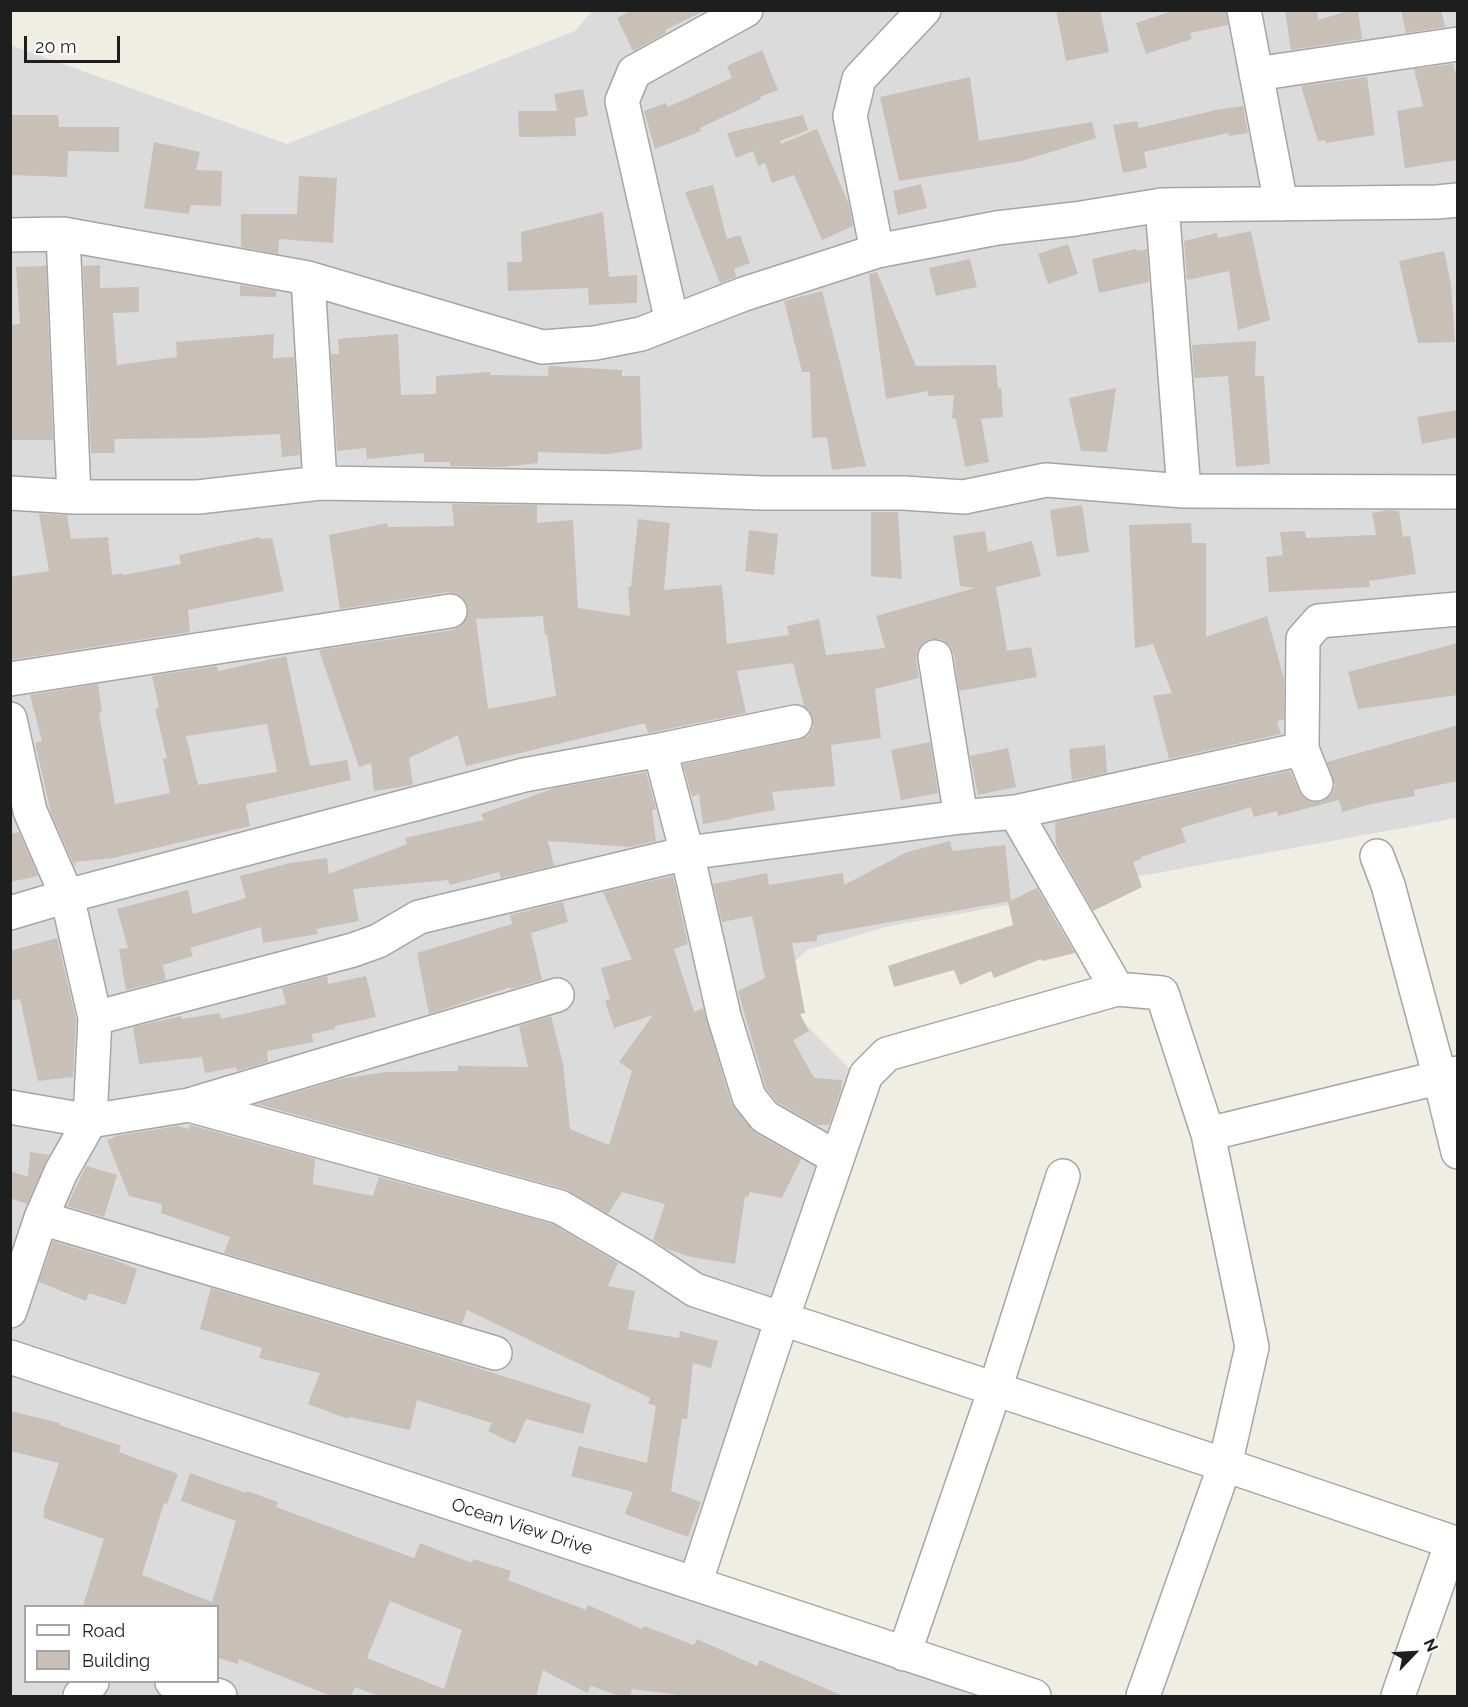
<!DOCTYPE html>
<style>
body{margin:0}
#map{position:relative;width:1468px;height:1707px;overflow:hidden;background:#f0ede3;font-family:Raleway,sans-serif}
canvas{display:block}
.frame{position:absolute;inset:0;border:12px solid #1e1e1e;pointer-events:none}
.legend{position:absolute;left:24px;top:1605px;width:195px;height:78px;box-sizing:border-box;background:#fff;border:2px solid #a5a5a5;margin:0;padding:8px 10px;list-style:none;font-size:18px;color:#1e1e1e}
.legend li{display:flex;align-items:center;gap:12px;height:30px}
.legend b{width:30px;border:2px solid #a5a5a5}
.north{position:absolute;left:1384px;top:1623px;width:60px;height:60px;-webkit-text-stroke:4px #fff;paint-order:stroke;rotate:65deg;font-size:16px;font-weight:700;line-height:24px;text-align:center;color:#1e1e1e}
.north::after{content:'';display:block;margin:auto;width:21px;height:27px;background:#1e1e1e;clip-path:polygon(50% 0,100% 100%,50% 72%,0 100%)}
.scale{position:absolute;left:24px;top:36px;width:96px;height:27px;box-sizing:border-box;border:3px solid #1e1e1e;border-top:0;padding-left:8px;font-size:18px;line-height:21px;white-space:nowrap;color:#1e1e1e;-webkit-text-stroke:4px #fff;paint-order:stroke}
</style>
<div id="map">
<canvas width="1468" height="1707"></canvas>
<div class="frame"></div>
<ul class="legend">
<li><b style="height:8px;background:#fff"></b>Road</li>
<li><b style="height:16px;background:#c8bfb6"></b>Building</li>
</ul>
<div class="north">N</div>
<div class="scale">20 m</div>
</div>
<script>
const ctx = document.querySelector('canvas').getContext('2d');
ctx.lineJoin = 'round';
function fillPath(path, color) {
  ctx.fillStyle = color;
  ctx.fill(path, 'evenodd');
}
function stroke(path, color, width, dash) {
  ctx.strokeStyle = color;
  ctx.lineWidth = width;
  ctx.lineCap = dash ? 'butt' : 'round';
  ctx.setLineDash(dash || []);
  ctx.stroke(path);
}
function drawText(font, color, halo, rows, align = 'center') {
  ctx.font = font + ' Raleway,sans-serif';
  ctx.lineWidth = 5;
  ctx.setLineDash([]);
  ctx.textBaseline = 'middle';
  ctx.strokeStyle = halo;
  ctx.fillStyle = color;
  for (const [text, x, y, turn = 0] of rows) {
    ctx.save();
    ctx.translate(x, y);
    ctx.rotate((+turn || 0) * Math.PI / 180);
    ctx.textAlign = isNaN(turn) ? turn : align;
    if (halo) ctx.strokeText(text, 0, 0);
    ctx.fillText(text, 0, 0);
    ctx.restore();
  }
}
fillPath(new Path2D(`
 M592 11H1457V818L1146 875 1095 880 1058 908 1014 904 890 926 807 950 768 987 855 1074 685 1574 1034 1696H11L10 45 287 144 575 31ZM26 1606H218V1682H26Z`), '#dcdbdb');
fillPath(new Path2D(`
 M632 10H706L665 30 666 33 633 51 617 18Z
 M1056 10H1100L1109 52 1066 61Z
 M1175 10H1226L1228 25 1190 33 1192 39 1146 54 1136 23Z
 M1285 10H1317L1318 20 1351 10H1358L1362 39 1291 50Z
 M1401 10H1441L1445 27 1406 33Z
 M762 50 778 90 760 97 761 99 700 128 701 131 655 149 644 111 666 103 668 107 732 78 727 66Z
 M1453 64 1458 82V160L1405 168 1397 111 1423 106 1414 69Z
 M970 77 979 141 1092 122 1096 138 1022 161 899 181 880 97Z
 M1367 77 1375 135 1326 143V140L1318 141 1301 86Z
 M583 89 588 116 575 118 576 136 519 137 518 111H557L554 94Z
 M1243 106 1248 133 1229 136 1228 133 1144 152 1147 168 1123 173 1113 125 1137 121 1139 128 1216 110Z
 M10 115H58L59 127H119V152L68 151 67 177 10 175Z
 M803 115 808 130 780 141 781 144 817 129 849 205 853 226 822 240 794 175 772 183 765 163 758 166 753 151 736 158 727 133Z
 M154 142 200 152 196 170 222 171 221 206 191 205 189 214 144 208Z
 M299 176 337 178 333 243 279 239 278 254 241 247V214H297Z
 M921 184 927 208 898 215 893 191Z
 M713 185 727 239 740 235 750 263 734 269 736 277 720 283 685 192Z
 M603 212 609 277 637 275V303L589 305 588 288 508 291 507 262H522L521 232Z
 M1251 231 1270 320 1238 330 1229 271 1187 280 1184 241 1217 233 1218 238Z
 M1068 244 1078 274 1048 284 1038 254Z
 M1136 249 1137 251 1147 249 1149 282 1099 293 1092 259Z
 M1444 251 1451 284 1455 342 1418 343 1399 261Z
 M970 259 977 287 936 296 929 268Z
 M100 265V288L139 287V312L113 313 117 365 177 357 176 342 274 334 273 358 294 357 300 455 282 457 280 434 200 438 114 439 115 453H91L83 266Z
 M46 266 53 440H10V325L20 324 16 267Z
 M877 272 916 366 996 365 998 388H1001L1003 417 981 419 989 462 965 467 956 419 952 418 954 395 928 396V391L886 399 869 274Z
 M240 285 276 291V297L240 296Z
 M822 291 866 466 832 470 827 437 812 438 810 372H802L784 301Z
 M398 334 401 395 436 394V376L490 372V375L548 376 549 366 622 370V376H640L642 449 609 454 538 452V463L503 467 450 466V462H424V453L367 459 366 448 337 451 331 354H339L338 339Z
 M1256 341 1255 376H1264L1270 464 1236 467 1228 376 1194 378 1192 345Z
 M1116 388 1107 452 1081 451 1069 398Z
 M1458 410V437L1422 444 1417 417Z
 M452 504 537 505V523L573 520 578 608 630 616 628 587H631L638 519 670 523 664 590 722 585 727 644 789 635 787 626 819 619 826 655 885 648 876 616 975 588 960 586 953 536 985 531 988 552 1032 541 1041 576 996 587 1007 651 1031 647 1037 677 959 691 954 654 950 646 941 639H931L924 642 917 651 916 660 919 678 875 689 881 738 831 745 835 786 772 792 775 810 732 818V819L703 824 699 794 692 797 683 764 799 740 808 736 813 728V719L809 710 804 706 793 663 737 671 746 713 648 733 645 723 466 766 458 735 409 758 413 785 374 791 371 763 359 767 319 650 453 630 461 626 467 618 468 608 464 599 457 594 448 592 340 609 329 535 387 523 388 527 454 526ZM543 616 545 635 547 634 556 696 488 709 476 619Z
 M1082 505 1089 552 1057 557 1050 510Z
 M1388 510 1399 511 1403 537 1410 536 1416 574 1369 581 1370 587 1269 592 1266 557 1283 555 1280 532 1305 531 1306 538 1376 535 1372 513Z
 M871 512H898L902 579 871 576Z
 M39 514 67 515 71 539 108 537 112 575 123 573V575L181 564 179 555 260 537V539L272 538 284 591 188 610 190 632 10 660V577L49 571Z
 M1191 523 1192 543H1206V637L1267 616 1284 679V720L1277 721 1281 734 1169 759 1153 696 1172 693 1153 644 1135 648 1129 525Z
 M749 530 778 534 774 575 745 571Z
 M1458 643V695L1358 709 1348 672Z
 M286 656 310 766 347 760 351 780 246 804 250 826 113 858 75 862V867L51 813 35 743 42 741 30 695 98 684 102 712 99 713 115 804 170 793 163 759 167 758 155 709 159 708 152 676 217 666 218 671ZM267 724 277 772 198 785 186 736Z
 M1458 725V781L1414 790 1415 796 1371 804 1342 812 1339 800 1278 816 1277 811 1254 817 1251 807 1181 828 1186 842 1141 857V859L1133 862 1142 887 1093 911 1056 845 1055 822 1290 771 1299 791 1304 798 1313 802H1322L1331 795 1335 786 1327 762Z
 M930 742 938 793 901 800 891 750Z
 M1105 745 1107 773 1072 780 1069 749Z
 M1008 748 1016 787 978 795 970 756Z
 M646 772 656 809 652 810 656 841 630 847 548 841 554 866 501 878 499 872 450 885 448 880 353 889 359 921 316 929 318 934 263 943 261 927 190 948 193 956 163 965 166 980 126 990 119 949 128 948 117 909 188 890 193 914 246 898 240 876 290 863 327 858 329 874 407 844 405 838 484 820 481 814 555 788Z
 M19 832 38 876 10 882V834Z
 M950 841 952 851 1005 845 1011 901 817 935V941L792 943 805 1013 800 1014 809 1031 793 1040 814 1078 842 1080 841 1090 829 1125H817L777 1102 766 1088 738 991 765 978 752 916 722 922 713 884 767 873 769 885 843 873 844 885 907 852Z
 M673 876 688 944 674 949 694 1012 703 1008 731 1103 755 1133 801 1159 782 1198 750 1192 748 1197 745 1196 735 1264 691 1257 667 1249 653 1240 665 1204 622 1192 608 1214 565 1189 257 1104 341 1079 386 1072 458 1071V1066L528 1067 519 1026 551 1016 563 1064 570 1129 609 1145 632 1071 619 1062 653 1015 614 1028 605 1001 610 999 601 968 632 959 603 892Z
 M1037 888 1075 953 1042 961 1041 959 994 978 991 971 960 985 954 970 894 987 888 966 1013 925 1008 902Z
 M563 902 568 922 531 933 542 980 511 989V987L429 1014 417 953 512 924 510 915Z
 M57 938 76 1020 73 1077 38 1081 20 999 10 1001V951Z
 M327 976 328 984 366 976 376 1017 335 1026V1029L312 1034 313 1042 267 1051 268 1062 237 1071 236 1067 205 1073 202 1057 139 1064 133 1027 181 1016 182 1019 220 1013 221 1019 286 1004 282 988Z
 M190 1125 315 1159 313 1184 373 1196 379 1177 553 1224 618 1263 608 1286 635 1291 628 1329 679 1338 680 1331 718 1341 711 1368 693 1363 687 1419H682L671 1491 701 1502 688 1537 625 1514 633 1492 571 1476 579 1446 647 1463 656 1406 648 1403 650 1398 467 1310 462 1324 224 1253 230 1237 161 1213 162 1204 129 1196 107 1140 116 1136 177 1126 189 1129Z
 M30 1152 49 1155 27 1204 10 1198V1171L28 1177Z
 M86 1166 117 1175 104 1217 67 1206Z
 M53 1241 112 1259 137 1269 126 1305 89 1293 86 1301 39 1282Z
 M211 1288 449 1359 591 1404 583 1434 526 1419 515 1444 488 1431 492 1423 417 1400 410 1430 349 1417 348 1419 308 1404 320 1373 259 1358 262 1348 200 1329Z
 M10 1411 60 1423V1425L121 1446 119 1452 178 1474 167 1504 164 1503 142 1575 212 1602 236 1521 181 1501 190 1473 246 1493 247 1491 278 1502 276 1507 414 1558 420 1543 472 1563 473 1559 511 1571 508 1580 586 1610 588 1605 642 1629 644 1626 694 1645 697 1639 757 1666 760 1660 843 1696H687L632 1689 630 1696H620L591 1686 587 1693 543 1670 536 1696H379L355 1687 351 1696H331L239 1659 238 1664 218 1658V1606H83L104 1539 44 1518V1508L59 1463 10 1451ZM390 1601 462 1630 444 1689 367 1658Z`), '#c8bfb6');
const minor = new Path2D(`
 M1244 10 1281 204
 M1256 74 1458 44
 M1162 205 1184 491
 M63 234 74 497
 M10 235 63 234 308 278 542 347 595 343 641 334 744 294 877 251 997 228 1075 219 1162 205 1437 202 1458 200
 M877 251 850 116 859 79 924 10
 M308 278 320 483 629 488 763 493H904L964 497 1046 480 1184 491 1458 492
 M672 322 622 101 634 72 746 10
 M10 493 74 497H198L320 483
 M935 657 961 817
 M10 679 450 611
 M10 719 30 811 67 896 95 1018 90 1121 61 1172 41 1218 10 1311
 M660 750 687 853 724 1016 749 1097 765 1117 837 1158
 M1316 784 1302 749 1303 639 1319 621 1458 609
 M1015 812 1117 989
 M1377 856 1388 885 1440 1078 1458 1152
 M10 913 67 896 524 775 660 750 795 722
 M95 1018 353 950 378 941 419 917 687 853 961 817 1015 812 1302 749
 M189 1105 560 1207 645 1257 695 1290 1225 1465 1458 1544
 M10 1107 90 1121 189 1105 557 995
 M1208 1134 1458 1073
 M41 1218 495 1353
 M10 1357 1034 1696
 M695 1584 782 1319 866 1075 887 1054 1117 989 1162 993 1208 1134 1252 1347 1225 1465 1143 1696
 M904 1654 995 1389 1063 1176
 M172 1682 220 1696
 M80 1696 92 1682
 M1398 1696 1452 1542`);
stroke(minor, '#a5a5a5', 36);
stroke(minor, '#fff', 33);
drawText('18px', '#1e1e1e', '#fff', [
 ["Ocean View Drive",522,1527,18]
]);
</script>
